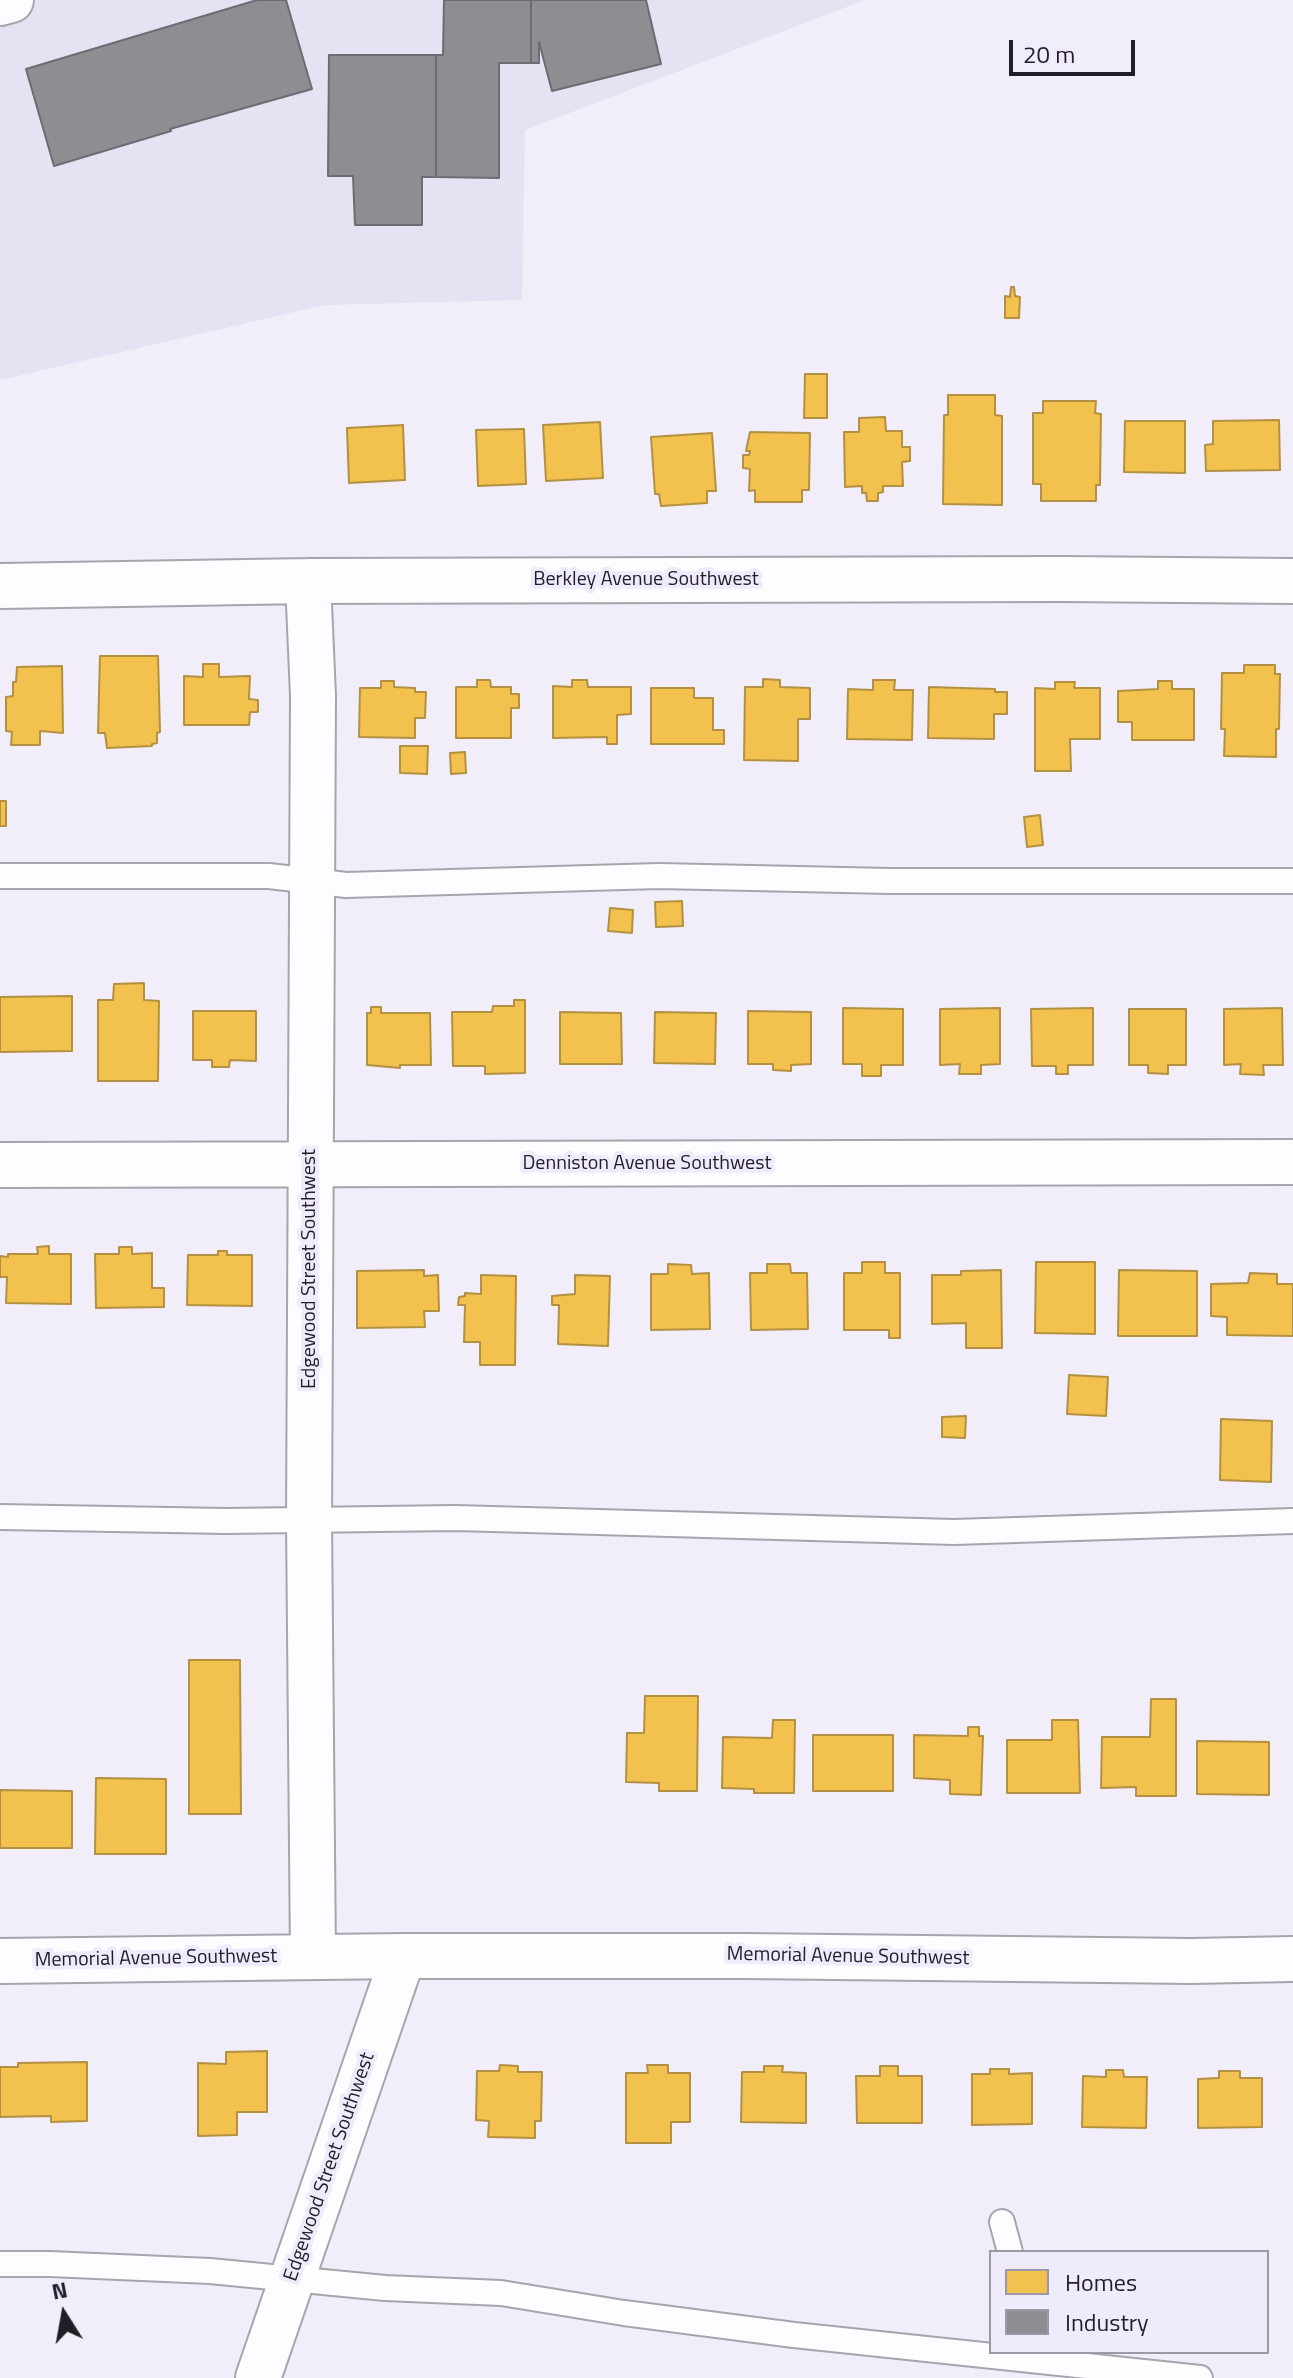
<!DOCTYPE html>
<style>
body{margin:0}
#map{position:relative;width:1293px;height:2378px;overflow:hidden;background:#f1eef9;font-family:"Titillium Web",sans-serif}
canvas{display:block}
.legend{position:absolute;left:989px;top:2250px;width:280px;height:104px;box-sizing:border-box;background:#f0eafd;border:2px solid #9d98a7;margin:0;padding:10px 14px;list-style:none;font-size:24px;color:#211e26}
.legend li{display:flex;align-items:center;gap:16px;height:40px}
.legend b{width:40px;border:2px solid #9d98a7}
.north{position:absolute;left:24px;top:2274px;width:80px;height:80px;-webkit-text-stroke:6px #f0eafd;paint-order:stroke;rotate:349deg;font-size:22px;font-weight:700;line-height:32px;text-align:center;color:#211e26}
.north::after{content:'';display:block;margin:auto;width:28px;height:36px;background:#211e26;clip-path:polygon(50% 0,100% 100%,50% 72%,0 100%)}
.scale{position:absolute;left:1009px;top:40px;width:126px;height:36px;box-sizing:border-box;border:4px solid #211e26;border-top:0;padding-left:10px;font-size:24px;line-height:28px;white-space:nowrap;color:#211e26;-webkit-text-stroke:6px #f0eafd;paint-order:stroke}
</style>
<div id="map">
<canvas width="1293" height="2378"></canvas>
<ul class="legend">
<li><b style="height:22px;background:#f2c14e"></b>Homes</li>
<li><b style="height:22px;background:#8d8d92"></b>Industry</li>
</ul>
<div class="north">N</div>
<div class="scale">20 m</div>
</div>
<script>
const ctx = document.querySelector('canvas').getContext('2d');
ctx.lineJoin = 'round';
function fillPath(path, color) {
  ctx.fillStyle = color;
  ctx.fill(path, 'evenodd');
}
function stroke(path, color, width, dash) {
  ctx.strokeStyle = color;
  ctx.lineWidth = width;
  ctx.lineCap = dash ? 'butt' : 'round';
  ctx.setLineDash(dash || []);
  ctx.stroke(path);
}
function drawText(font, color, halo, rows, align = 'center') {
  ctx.font = font + ' "Titillium Web",sans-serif';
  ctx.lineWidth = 8;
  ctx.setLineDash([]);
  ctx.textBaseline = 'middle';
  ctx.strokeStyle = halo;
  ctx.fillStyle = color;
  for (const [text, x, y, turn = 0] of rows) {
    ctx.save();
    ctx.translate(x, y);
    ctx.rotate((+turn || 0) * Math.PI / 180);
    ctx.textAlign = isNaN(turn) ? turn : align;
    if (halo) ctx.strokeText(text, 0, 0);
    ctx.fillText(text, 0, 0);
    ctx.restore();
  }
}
fillPath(new Path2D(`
 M0 0H865L525 130 522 300 325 305 0 380Z`), '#e6e2f3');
const homes = new Path2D(`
 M1011 287H1014L1015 296 1020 297 1019 318H1005V296L1010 297Z
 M805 374H827V418H804Z
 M948 395H995V415L1002 416V505L943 504 944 415H948Z
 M1043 401H1096L1095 413 1101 414 1100 485H1096V501H1041V484H1033V413H1043Z
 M885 417 886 431H902V447H910V461L902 462 903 486H883V492L878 493V501H867L866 493H862V486L845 487 844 432H859V418Z
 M1279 420 1280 470 1206 471 1205 445 1213 444V421Z
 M1125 421H1185V473L1124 472Z
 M600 422 603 478 546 481 543 425Z
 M403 425 405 480 349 483 347 428Z
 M524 429 526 484 478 486 476 430Z
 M750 432 810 433 809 490H802V502H755V490L749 491 750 469 743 468V455H749L750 451H746Z
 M712 433 716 491H707V503L661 506 659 494H655L651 437Z
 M100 656H158L160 732 157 733V743L152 744V746L107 748 105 733H98Z
 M203 664H219V677L250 676 249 699 258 700V712H250L249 725H184V676L203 677Z
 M1244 665H1275V674H1280L1279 729H1276V757L1224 756 1225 729H1221L1222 673H1244Z
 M62 666 63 733 40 731V745H11L12 732 6 731V697L13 696V682H16L17 667Z
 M763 679 780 680V687L810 688V719H798V761L744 760 745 687H763Z
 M477 680H490L491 687H511V694H519V708H511V738H456V687H477Z
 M572 680H587L588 687H631V714L617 715V744H607V737L553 738V686L572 687Z
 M873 680H895L894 690H913L912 740 847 739 848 689 873 690Z
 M381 681H394V687L415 688V692H426L425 718H415V738L359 737 360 688H381Z
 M1158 681H1172V689H1194V740H1132V722H1118V691L1158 689Z
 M1055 682H1075L1074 688H1100V739H1070L1071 771H1035V688L1055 689Z
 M929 687 995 689V692H1007V714H994V739L928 738Z
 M651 688H694V698H713V730H724V744H651Z
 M400 746H428L427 774 400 773Z
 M465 752 466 773 451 774 450 753Z
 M0 801H6V826H0Z
 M1040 815 1043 845 1027 847 1024 817Z
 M682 901 683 926 656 927 655 902Z
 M610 908 633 910 632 933 608 931Z
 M144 983V1000L159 1001 158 1081H98V1000H113L114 984Z
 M72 996V1051L0 1052V997Z
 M514 1000H525V1073L485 1074V1066H453L452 1012H492L493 1006H514Z
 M371 1007H381V1013H430L431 1065H400V1068L367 1065V1013H371Z
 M843 1008 903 1009V1065H881V1076H862V1064H843Z
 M1000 1008V1064L981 1065V1074H959L960 1064 940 1065V1009Z
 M1093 1008V1065H1068V1074H1056V1066H1032L1031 1009Z
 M1282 1008 1283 1065H1263L1264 1075 1240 1074 1241 1064 1224 1065V1009Z
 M1129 1009H1186V1065H1168V1074L1148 1073V1065H1129Z
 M193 1011H256V1061L230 1060 229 1067H212V1060H193Z
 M748 1011 811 1012V1064L791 1065V1071L773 1070V1064H748Z
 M560 1012 621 1013 622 1064H560Z
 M655 1012 716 1013 715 1064 654 1063Z
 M49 1246V1254H71V1304L6 1303 7 1277H0V1256L8 1257V1254H38L37 1247Z
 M119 1247H132V1254L152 1253V1288H164V1307L96 1308 95 1254H119Z
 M218 1251H227V1255H252V1306L187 1305 188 1255H218Z
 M862 1262H885V1273H900V1338H889V1330H844V1273H862Z
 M1036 1262H1095V1334L1035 1333Z
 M668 1264 691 1265 692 1274 709 1273 710 1329 651 1330V1274H668Z
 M767 1264H790L791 1273H807L808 1329 751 1330 750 1273H767Z
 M424 1270V1276L438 1275 439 1311H424L425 1327 357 1328V1271Z
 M1001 1270 1002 1348H966V1323L932 1324V1275H961V1271Z
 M1119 1270 1197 1271V1336H1118Z
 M1250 1273 1277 1274V1284H1293V1336L1227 1335V1317L1211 1316V1284L1248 1283Z
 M481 1275 516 1276 515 1365H480V1342H464L465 1305H458L459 1297 465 1296V1293L481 1294Z
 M575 1275 610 1276 608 1346 558 1344 559 1305H552V1296L575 1294Z
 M1069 1375 1108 1377 1106 1416 1067 1414Z
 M966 1416 965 1438 942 1437V1417Z
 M1221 1419 1272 1421 1271 1482 1220 1480Z
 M189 1660H240L241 1814H189Z
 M645 1696H698L697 1791H659V1783L626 1782 627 1733H644Z
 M1151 1699H1176V1796H1136V1787L1101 1788 1102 1737H1150Z
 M773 1720H795L794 1793H754V1789L722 1788 723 1737 772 1738Z
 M1052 1720H1078L1080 1793H1007V1740H1052Z
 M968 1727H979V1736H983L981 1795 950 1794V1780L914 1778V1735L968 1736Z
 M813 1735H893V1791H813Z
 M1197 1741 1269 1742V1795L1197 1794Z
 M96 1778 166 1779V1854H95Z
 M0 1790 72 1791V1848H0Z
 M267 2051V2112H237V2135L198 2136V2063L226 2064V2052Z
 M87 2062V2121L51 2122V2116L0 2117V2067H18V2063Z
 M500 2065 518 2066V2072H542L541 2121H535V2138L488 2137 489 2121 476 2120 477 2071H499Z
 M647 2065H668V2073H690V2122H671V2143H626V2073H648Z
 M764 2066H783L782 2072 806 2073V2123L741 2122 742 2072H764Z
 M880 2066H898V2076H922V2123H857L856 2076H880Z
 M990 2069H1009V2074L1032 2073V2124L972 2125V2074H990Z
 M1106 2070H1123L1124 2077H1147L1146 2128 1082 2127 1083 2076 1106 2077Z
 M1219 2071H1240V2078H1262V2127L1198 2128V2079L1219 2078Z`);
fillPath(homes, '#f2c14e');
stroke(homes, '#b39042', 2);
const industry = new Path2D(`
 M257 0H286L312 89 170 129 171 131 54 166 26 69Z
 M444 0H531V63H499V178L436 177V55H443Z
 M531 0H646L661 64 552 91 539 42V63H531Z
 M329 55H436V177H422V225H355L353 176H328Z`);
fillPath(industry, '#8d8d92');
stroke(industry, '#6d6c72', 2);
const service = new Path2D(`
 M0 876H269L346 885 659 876 890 881H1293
 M0 1517 225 1521 456 1518 954 1532 1293 1521
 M1002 2222 1010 2252
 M0 2264H50L210 2271 385 2288 501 2293 624 2313 794 2335 1200 2378`);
const minor = new Path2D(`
 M0 3 11 0
 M308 581 313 696 309 1521 313 1957
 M0 586 308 581 1062 579 1293 581
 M0 1165 1293 1162
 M0 1961 403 1956`);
const tertiary = new Path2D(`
 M258 2378 403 1956H745L1191 1961 1293 1959`);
stroke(service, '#a7a4ad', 28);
stroke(minor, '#a7a4ad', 48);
stroke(tertiary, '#a7a4ad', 48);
stroke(service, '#fdfcfe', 24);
stroke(minor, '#fdfcfe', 44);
stroke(tertiary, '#fdfcfe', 44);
drawText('20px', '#211e26', '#f0eafd', [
 ["Berkley Avenue Southwest",646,580],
 ["Denniston Avenue Southwest",647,1164],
 ["Edgewood Street Southwest",310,1269,-90],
 ["Memorial Avenue Southwest",848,1957,1],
 ["Memorial Avenue Southwest",156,1959,-1],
 ["Edgewood Street Southwest",330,2167,-71]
]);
</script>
